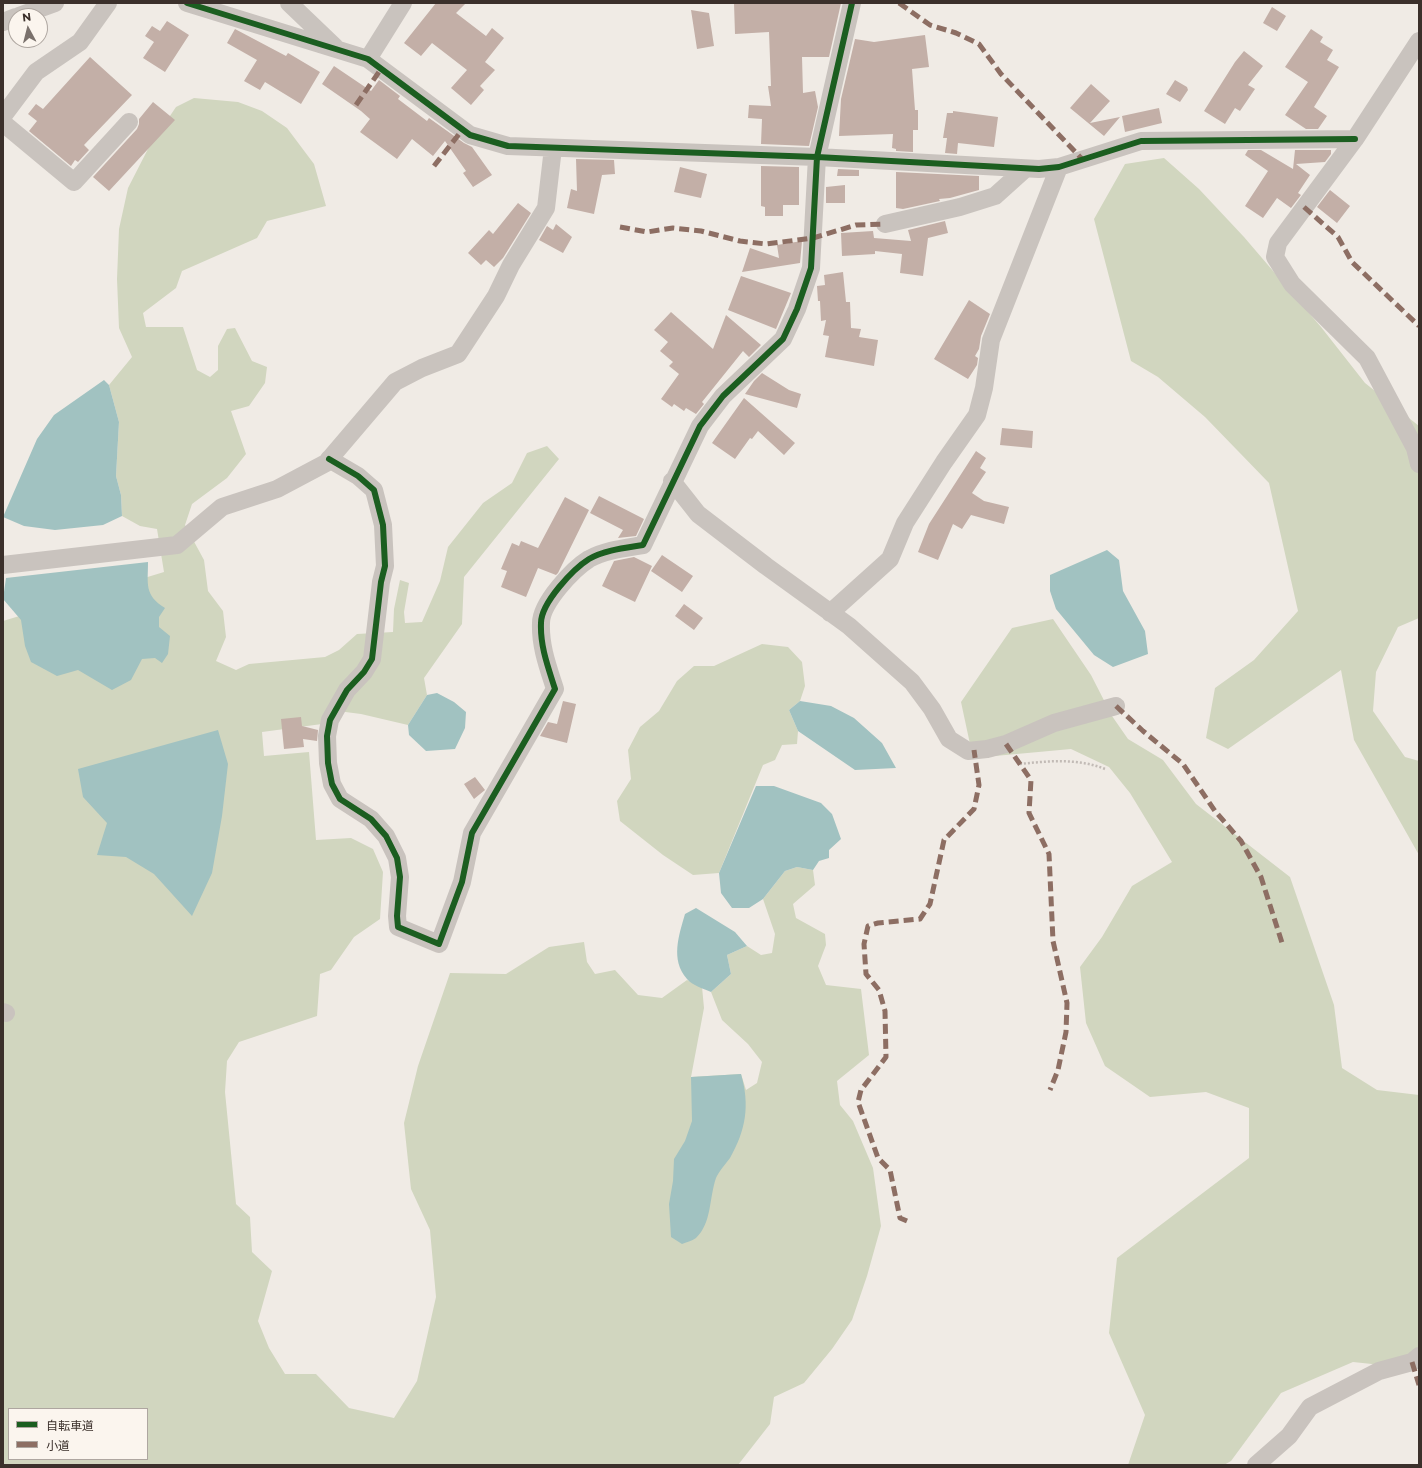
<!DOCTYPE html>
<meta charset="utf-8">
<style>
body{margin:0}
#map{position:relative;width:1422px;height:1468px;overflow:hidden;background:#f0ebe5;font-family:Montserrat,"Noto Sans JP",sans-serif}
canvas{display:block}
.frame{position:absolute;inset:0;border:4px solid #3b302b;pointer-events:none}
.legend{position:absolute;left:8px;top:1408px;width:140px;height:52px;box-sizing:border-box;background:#fbf5ee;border:1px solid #aea6a0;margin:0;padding:5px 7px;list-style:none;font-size:12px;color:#3b302b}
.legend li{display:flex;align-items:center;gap:8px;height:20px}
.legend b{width:20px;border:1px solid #aea6a0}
.north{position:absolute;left:8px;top:8px;width:40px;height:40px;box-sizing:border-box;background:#fbf5ee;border:1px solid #aea6a0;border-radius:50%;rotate:353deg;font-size:11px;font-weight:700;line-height:16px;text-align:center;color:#3b302b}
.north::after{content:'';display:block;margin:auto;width:14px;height:18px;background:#7a716c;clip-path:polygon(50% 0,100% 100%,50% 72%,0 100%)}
</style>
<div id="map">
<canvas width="1422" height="1468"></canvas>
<div class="frame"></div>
<ul class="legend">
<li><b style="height:5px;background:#1b5e20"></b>自転車道</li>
<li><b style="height:5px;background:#8d6e63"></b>小道</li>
</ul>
<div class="north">N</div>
</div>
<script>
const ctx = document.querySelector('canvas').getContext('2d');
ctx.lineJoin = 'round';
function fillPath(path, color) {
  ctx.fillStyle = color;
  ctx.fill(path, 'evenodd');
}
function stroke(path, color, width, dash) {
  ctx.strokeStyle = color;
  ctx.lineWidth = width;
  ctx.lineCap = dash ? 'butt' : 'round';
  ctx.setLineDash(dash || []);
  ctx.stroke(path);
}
fillPath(new Path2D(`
 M194 98 238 102 262 111 287 128 314 164 326 206 267 221 257 238 182 271 176 288 143 313 146 327H183L197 370 210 377 218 370V346L227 329 235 328 252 361 267 367 265 383 249 406 231 411 246 454 227 478 192 504 185 525 204 560 208 591 223 611 226 637 216 661 236 670 249 664 325 657 339 650 357 634 393 632 394 609 400 580 409 583 404 612 405 623 422 622 440 581 448 547 483 503 512 483 527 453 547 446 559 459 464 577 462 624 424 678 427 695 408 725 361 714 330 710 322 724 262 732 264 756 309 752 316 840 351 838 373 849 383 872 380 919 354 937 331 970 320 974 317 1016 239 1042 227 1061 225 1092 236 1204 250 1217 252 1252 272 1271 258 1321 269 1348 285 1374H316L349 1408 394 1418 417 1381 436 1297 430 1230 411 1189 404 1123 418 1066 450 973 506 974 549 947 584 942 587 962 595 974 615 970 638 995 662 998 687 980 702 987 704 1008 691 1077 741 1074 746 1090 757 1083 762 1062 748 1044 722 1020 711 992 731 974 727 955 747 946 761 955 772 953 775 934 763 899 785 871 797 867 813 870 815 885 793 904 796 918 825 934 826 945 818 966 826 985 861 989 869 1055 837 1081 840 1105 853 1121 873 1168 881 1226 867 1276 852 1320 832 1349 804 1383 774 1397 770 1424 738 1465H3V621L164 572 157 529 140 526 122 516 121 495 116 476 119 422 109 385 132 357 119 328 117 279 119 229 128 188 149 147 176 107ZM9 1409H147V1459H9Z
 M1164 158 1199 189 1244 237 1321 327 1365 383 1419 426V618L1398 627 1376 672 1373 711 1405 757 1419 761V855L1354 740 1341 670 1228 749 1206 738 1215 688 1254 660 1298 611 1269 483 1205 417 1158 377 1131 361 1094 219 1125 164Z
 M1053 619 1091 675 1112 716 1128 739 1163 760 1196 804 1290 877 1334 1005 1342 1068 1377 1090 1419 1095V1369L1353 1362 1281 1393 1231 1461 1224 1465H1128L1145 1415 1109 1333 1117 1258 1249 1158V1108L1206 1092 1150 1097 1105 1066 1086 1023 1080 967 1102 937 1132 886 1172 862 1130 793 1109 767 1071 749 973 758 961 702 1012 628Z
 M762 644 788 647 802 662 805 686 800 701 789 710 798 731 797 744 782 745 775 760 763 765 719 873 693 875 663 855 620 821 617 801 631 779 628 750 640 727 659 711 677 681 694 666H714Z`), '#d1d6bf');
fillPath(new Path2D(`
 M104 380 109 385 119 422 116 476 121 495 122 516 103 525 55 530 24 526 3 517 37 439 54 415Z
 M1107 550 1119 560 1123 591 1145 631 1148 654 1113 667 1094 655 1056 609 1050 591V575Z
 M148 562C148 584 144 595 165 608L159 617V627L170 636 168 654 162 663 155 658 142 659 131 680 112 690 78 670 57 676 31 662 25 646 21 620 3 599 6 578Z
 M437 693 454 702 466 712 465 728 455 749 426 751 409 735 408 725 427 695Z
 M800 701 831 706 854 718 882 743 896 768 855 770 798 731 789 710Z
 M218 730 228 764 222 816 212 873 192 916 154 874 126 857 97 855 107 823 83 797 78 769Z
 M756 786H774L821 803 832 814 841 839 829 850V858L819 861 813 870 797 867 785 871 763 899 749 908H732L721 893 719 873Z
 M696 908 735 932 747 946 727 955 731 974 711 992C704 989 692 985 687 979 670 960 679 935 685 914Z
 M741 1074C750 1105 746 1130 730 1158 725 1165 719 1171 716 1178 709 1198 712 1223 696 1238 692 1241 686 1242 682 1244L671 1237 669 1204 673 1181 674 1159 685 1141 692 1121 691 1077Z`), '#a1c2c1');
fillPath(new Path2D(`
 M436 3H466L456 13 486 36 492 28 504 38 485 62 495 70 480 86 484 90 471 105 451 88 467 70 432 43 421 56 404 43Z
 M734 3H841L829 57H802L803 93 815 91 818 107 809 146 761 144 762 119 748 118 749 105 771 106 768 86H771L769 32 735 34Z
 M1272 7 1286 16 1277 31 1263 23Z
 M691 10 709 13 714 46 697 49Z
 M167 21 189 35 165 72 143 58 154 42 145 36 152 26 160 31Z
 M235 29 286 56 288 53 320 72 301 104 265 82 260 90 244 81 257 60 227 43Z
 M1311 29 1323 37 1320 42 1333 50 1327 60 1339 67 1314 107 1327 116 1318 129H1306L1285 115 1308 82 1285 67Z
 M925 35 929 67 912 69 915 110H918V130H913V152L896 151V149L892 148 893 134 839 136 841 99 855 39 874 42Z
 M1244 51 1263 66 1248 85 1255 89 1240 111 1235 108 1225 124 1204 111 1235 62Z
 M90 57 132 95 84 145 89 150 78 162 75 160 71 166 29 131 37 121 28 114 36 104 43 109Z
 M334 66 371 91 379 80 400 96 398 99 427 121 429 118 464 143 472 147 492 175 473 187 463 173 466 171 445 141 433 156 412 139 397 159 360 132 370 119 361 111 322 84Z
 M1175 80 1187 87 1188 90 1180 102 1166 94Z
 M1091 84 1110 101 1090 123 1120 117 1104 136 1070 108Z
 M153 102 175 120 109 191 93 177 137 129 139 124V119Z
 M1159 108 1162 123 1125 132 1122 116Z
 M953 111 998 117 994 147 958 143 957 154 945 153 947 138H943L947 113H953Z
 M1248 150H1261L1293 169 1295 150H1331V154L1325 162 1296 164 1310 175 1298 193 1301 195 1291 208 1277 198 1263 218 1245 206 1268 171 1245 155Z
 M576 159 614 160 615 174 602 175 594 214 567 208 571 189 577 191Z
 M761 166 799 167V205H783V216H765V207L761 206Z
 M680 167 707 174 701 198 674 192Z
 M838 169 859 170V176H837Z
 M896 172 979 176V190L950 198 939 199 940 201 903 209 896 208Z
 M845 185V203H826V187Z
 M1330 190 1350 206 1337 223 1317 207Z
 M518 203 531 213 503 258 494 267 486 260 481 265 468 253 489 230 493 234Z
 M945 221 948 233 928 238 923 276 900 273 902 254 875 251V254L842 256 841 233 873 231 874 238 911 241 908 230Z
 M556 224 572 237 563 253 539 240 547 226 553 230Z
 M802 241 800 263 742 272 750 248 779 258 777 245Z
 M843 272 846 302H850L851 328 861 329 859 337 878 340 874 366 825 357 829 336 823 335 826 320 821 321 820 301H818L817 286 825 285 824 275Z
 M741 276 791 293 776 329 728 310Z
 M969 300 990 314 981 336 979 349 975 356 978 358 977 365 968 379 934 359Z
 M671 312 713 349 726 315 761 345 749 357 743 351 702 402 704 404 696 414 686 408 684 411 674 404 672 407 661 399 679 374 669 366 673 362 660 351 668 342 654 330Z
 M762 373 789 390 801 394 797 408 745 394 754 381Z
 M744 398 795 443 784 455 758 431 752 439 750 438 735 459 712 443Z
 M1002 428 1033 431 1032 448 1000 445Z
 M976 451 986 458 980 468 986 472 972 493 984 501 1009 507 1004 524 971 515 962 529 953 524 938 560 918 552 929 524Z
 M599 496 644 519 636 536 618 538 623 530 590 513Z
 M565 497 589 510 558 573 556 575 538 568 526 597 501 587 507 571 501 569 512 543 519 546 521 541 538 548Z
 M662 555 693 576 682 592 651 571Z
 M634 557 652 566 635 602 602 586 614 561Z
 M684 604 703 618 694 630 675 616Z
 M563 701 576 704 567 743 540 736 548 722 557 724Z
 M301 717 302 726 318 730 317 741 303 739 304 747 284 749 281 719Z
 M475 777 485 790 474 799 464 784Z`), '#c3afa7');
stroke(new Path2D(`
 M1020 764C1048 761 1078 758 1105 769`), '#c2bbb6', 2.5, [2, 2]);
stroke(new Path2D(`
 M187 3 368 59 470 135 508 146 817 157 1039 169 1059 167 1141 141 1355 139
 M289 3 335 47
 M19 16 55 3
 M3 22 16 17
 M1419 41 1355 139 1278 243 1275 257 1292 284 1367 358 1415 448 1419 464
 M368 59 403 3
 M3 116 36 72 80 42 108 3
 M3 123 74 182 129 122
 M885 224 960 207 995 196 1025 169
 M329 459 358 476 374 490 383 525 385 566 381 582 372 659 364 672 347 690 330 720 327 736 328 763 332 784 340 799 371 819 386 836 397 858 400 877 397 916 398 927 439 944 462 882 472 833 555 689C548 667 540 646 541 623 541 603 573 569 589 559 605 550 625 548 643 545L700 426 723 396 783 339 797 309 811 268 817 157 852 3
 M672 481 698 514 766 566 849 626 912 682 932 709 949 739 968 751 987 749 1006 744 1054 723 1116 706
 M3 565 177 545 222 507 277 489 326 463 395 382 422 368 458 354 496 296 511 265 546 208 553 148
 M830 613 890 559 905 523 944 462 977 415 984 388 991 340 1059 167
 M3 1012 6 1013
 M1256 1465 1289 1436 1310 1407 1379 1371 1412 1362 1419 1356`), '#c9c3be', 18);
stroke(new Path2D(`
 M899 3 930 25 956 33 979 44 1001 74 1083 160
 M356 105 381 69
 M434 166 463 129
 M1304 207 1338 237 1352 262 1419 326
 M620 227 647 232 673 228 701 231 740 241 766 244 813 238 856 225 885 224
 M1116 706 1143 731 1183 764 1215 811 1241 841 1261 877 1283 946
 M1006 744 1031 780 1029 813 1049 854 1053 941 1067 1003 1066 1032 1058 1070 1050 1090
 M907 1221 900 1218 890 1170 878 1158 858 1102 861 1090 886 1057 885 1011 879 990 866 974 864 944 868 926 878 923 920 919 930 904 944 840 974 809 979 785 974 750
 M1412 1362 1419 1385`), '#8d6e63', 5, [10, 5]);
stroke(new Path2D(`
 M187 3 368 59 470 135 508 146 817 157 1039 169 1059 167 1141 141 1355 139
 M329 459 358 476 374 490 383 525 385 566 381 582 372 659 364 672 347 690 330 720 327 736 328 763 332 784 340 799 371 819 386 836 397 858 400 877 397 916 398 927 439 944 462 882 472 833 555 689C548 667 540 646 541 623 541 603 573 569 589 559 605 550 625 548 643 545L700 426 723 396 783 339 797 309 811 268 817 157 852 3`), '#1b5e20', 6);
</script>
